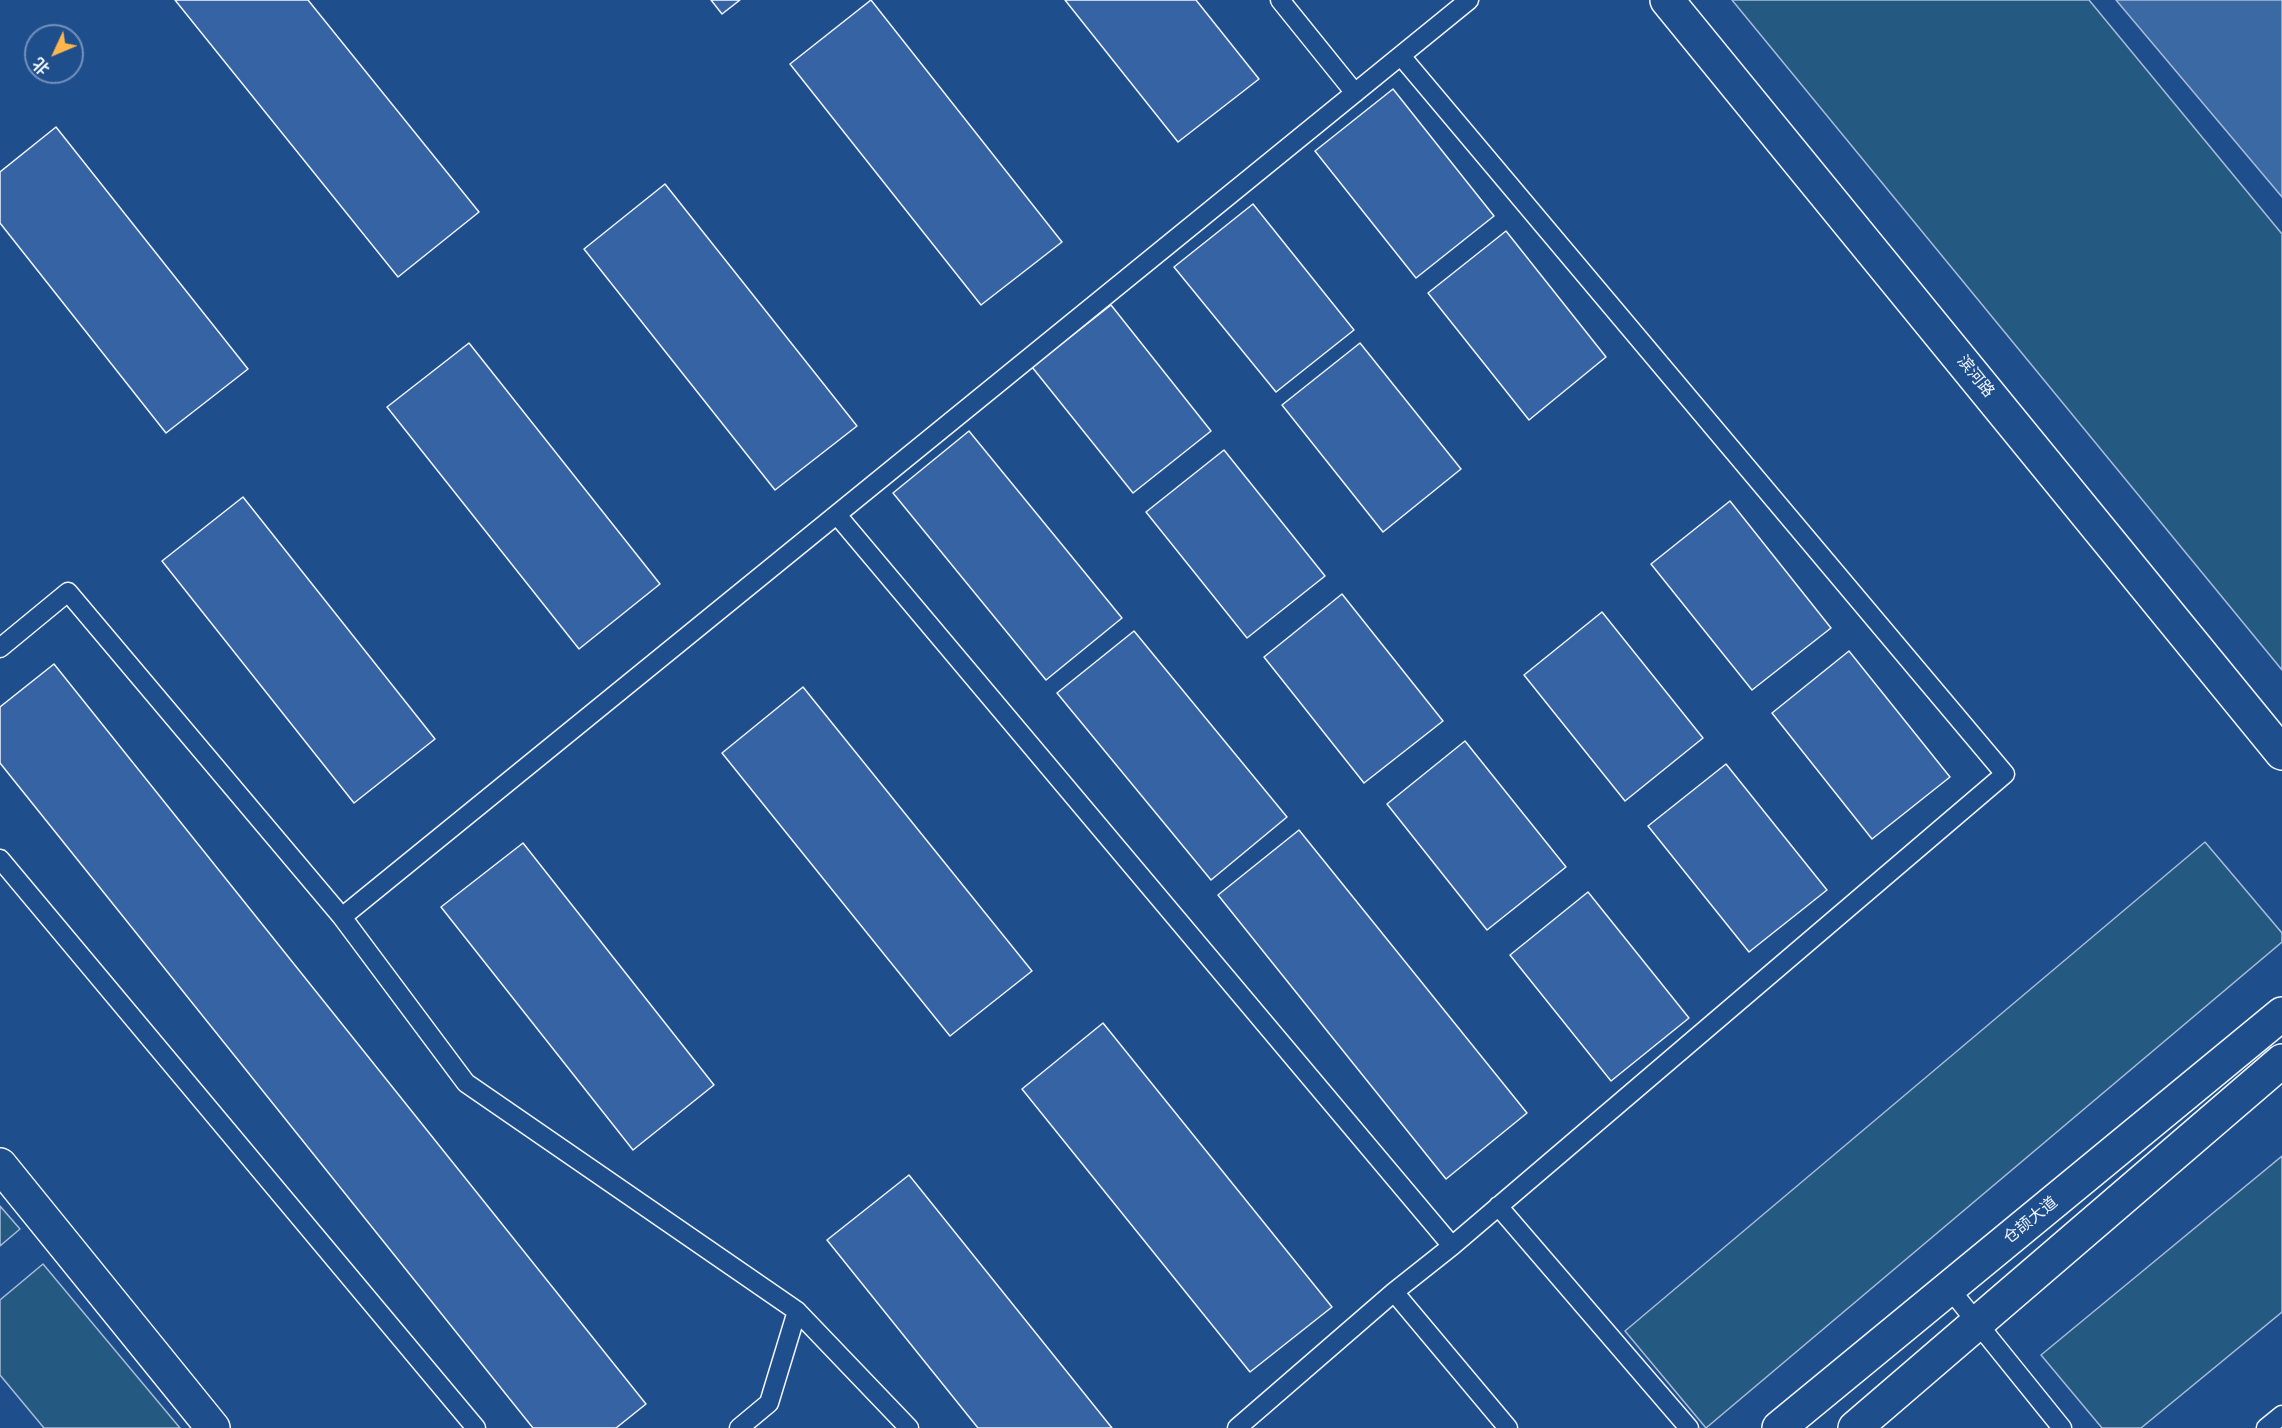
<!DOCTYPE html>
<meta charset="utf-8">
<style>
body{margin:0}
#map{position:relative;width:2282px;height:1428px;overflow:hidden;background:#1f4e8c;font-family:"Sofia Sans Condensed","Noto Sans SC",sans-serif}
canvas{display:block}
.north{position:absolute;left:24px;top:24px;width:60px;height:60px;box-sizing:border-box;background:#1f4e8c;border:2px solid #7391ba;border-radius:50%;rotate:226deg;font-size:16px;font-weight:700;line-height:24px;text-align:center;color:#f2f6ff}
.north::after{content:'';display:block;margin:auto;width:21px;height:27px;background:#ffb74d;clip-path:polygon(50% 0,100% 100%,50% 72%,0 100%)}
</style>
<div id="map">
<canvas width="2282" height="1428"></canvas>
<div class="north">北</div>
</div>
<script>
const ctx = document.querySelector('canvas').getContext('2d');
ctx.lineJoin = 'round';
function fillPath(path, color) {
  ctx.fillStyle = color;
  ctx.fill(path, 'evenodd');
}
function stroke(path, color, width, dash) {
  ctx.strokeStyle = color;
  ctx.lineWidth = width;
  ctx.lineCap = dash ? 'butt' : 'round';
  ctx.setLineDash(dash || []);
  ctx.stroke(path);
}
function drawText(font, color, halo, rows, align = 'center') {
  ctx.font = font + ' "Sofia Sans Condensed","Noto Sans SC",sans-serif';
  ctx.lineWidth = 4.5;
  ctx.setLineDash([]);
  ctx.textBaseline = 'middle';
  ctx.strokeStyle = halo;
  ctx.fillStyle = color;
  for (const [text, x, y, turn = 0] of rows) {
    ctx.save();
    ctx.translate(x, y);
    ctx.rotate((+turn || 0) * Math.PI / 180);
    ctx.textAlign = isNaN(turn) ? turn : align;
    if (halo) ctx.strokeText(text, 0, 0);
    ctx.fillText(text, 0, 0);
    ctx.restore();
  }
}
const green = new Path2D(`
 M1732 0H2089L2282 234V670Z
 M2205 842 2282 933V942L1706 1428 1625 1331Z
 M2282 1156V1312L2141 1428H2102L2041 1355Z
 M0 1206 20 1229 0 1246Z
 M43 1264 180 1428H44L0 1375V1300Z`);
fillPath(green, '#245a82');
stroke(green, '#a8bbd7', 1.5);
const water = new Path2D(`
 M2116 0H2282V197Z`);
fillPath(water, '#3b69a3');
stroke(water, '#a8bbd7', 1.5);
const building = new Path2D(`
 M175 0H308L479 212 398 277Z
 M711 0H740L722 14Z
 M871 0 1062 242 981 305 790 64Z
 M1065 0H1196L1259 79 1178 142Z
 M1393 89 1494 216 1416 278 1315 151Z
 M56 127 248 369 166 433 0 223V172Z
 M665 184 857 426 775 490 584 249Z
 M1253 204 1354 330 1276 392 1174 267Z
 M1506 231 1606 357 1529 420 1428 293Z
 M1111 305 1211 431 1133 493 1032 367Z
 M469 343 660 584 579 649 387 407Z
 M1360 343 1461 469 1383 532 1282 405Z
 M969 431 1122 618 1046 680 893 493Z
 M1224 450 1325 576 1247 638 1146 512Z
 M243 497 435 739 354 803 162 561Z
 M1730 501 1831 628 1752 690 1651 564Z
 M1342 594 1443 721 1364 783 1264 657Z
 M1602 612 1703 738 1625 801 1524 675Z
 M1134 631 1287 817 1211 880 1057 693Z
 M1849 651 1950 777 1872 839 1772 713Z
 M54 664 646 1404 616 1428H533L0 763V707Z
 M803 687 1032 971 950 1036 722 753Z
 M1465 741 1566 867 1487 930 1387 804Z
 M1726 764 1827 890 1749 952 1648 826Z
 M1299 830 1527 1113 1446 1179 1218 895Z
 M523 843 714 1085 633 1150 441 907Z
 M1588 892 1689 1018 1611 1081 1510 955Z
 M1103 1023 1332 1307 1250 1372 1022 1089Z
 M909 1175 1112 1428H978L827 1240Z`);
fillPath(building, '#3563a3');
stroke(building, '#f2f6ff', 1.5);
const service = new Path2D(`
 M1280 0 1355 93
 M1401 56 2005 774 1452 1246
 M837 515 1452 1246 1394 1292 1508 1428
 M0 648 68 592 342 917 1469 0
 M0 859 476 1428
 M342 917 466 1083 797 1311 769 1403 739 1428
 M1498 1206 1689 1428
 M1949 1288 2062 1428
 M797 1311 909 1428
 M1237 1428 1394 1292
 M2266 1428 2282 1415`);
const tertiary = new Path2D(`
 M1667 0 2282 753`);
const secondary = new Path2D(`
 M0 1165 213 1428`);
const primary = new Path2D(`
 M1779 1428 2282 1014
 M1855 1428 2282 1061`);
stroke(service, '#f2f6ff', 21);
stroke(tertiary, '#f2f6ff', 36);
stroke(secondary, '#f2f6ff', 36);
stroke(primary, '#f2f6ff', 36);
stroke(service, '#1f4e8c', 18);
stroke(tertiary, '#1f4e8c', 33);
stroke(secondary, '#1f4e8c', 33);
stroke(primary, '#1f4e8c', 33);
drawText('16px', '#f2f6ff', '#1f4e8c', [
 ["滨河路",1975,377,51],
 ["仓颉大道",2031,1221,-39]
]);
</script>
